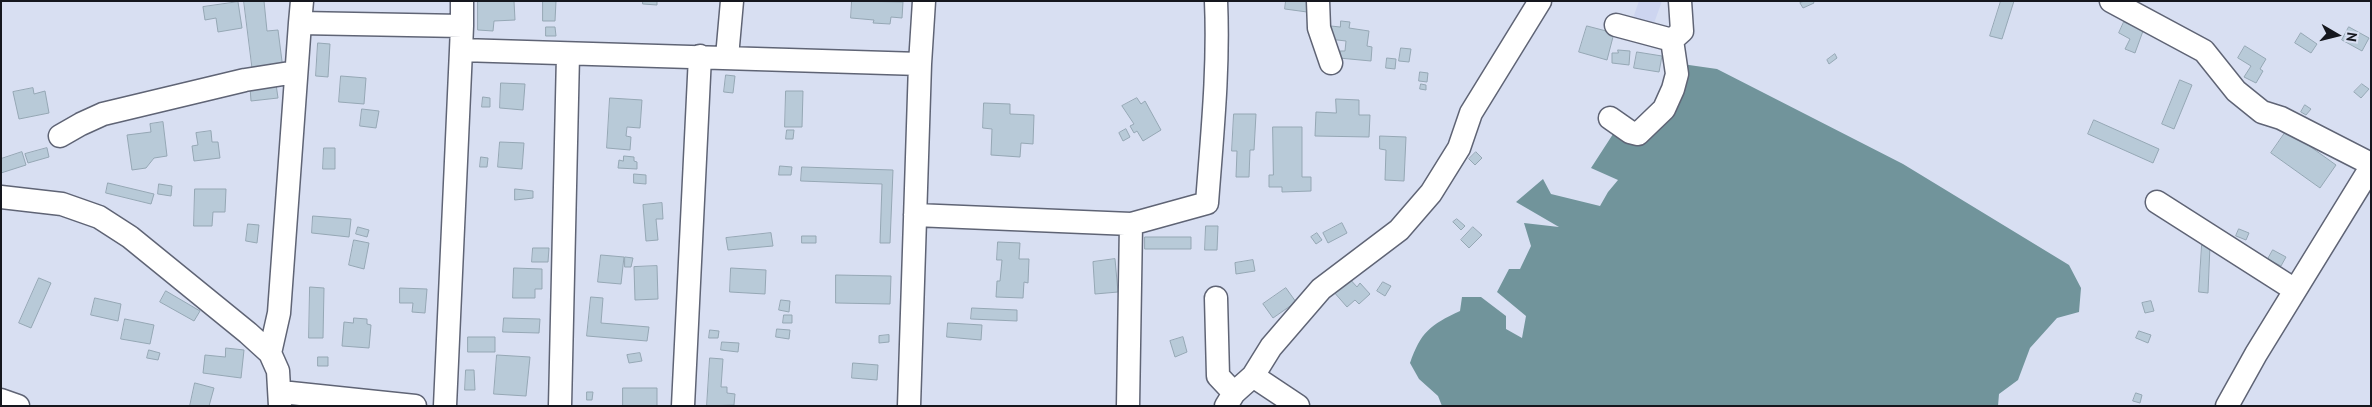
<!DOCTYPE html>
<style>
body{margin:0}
#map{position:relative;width:2372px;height:407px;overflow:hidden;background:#d8dff2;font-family:"PT Sans",sans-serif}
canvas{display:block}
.frame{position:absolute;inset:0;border:2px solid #15171e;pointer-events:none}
.north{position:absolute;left:2312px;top:10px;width:50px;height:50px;-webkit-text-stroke:4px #d8dff2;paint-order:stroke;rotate:98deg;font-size:14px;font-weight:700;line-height:20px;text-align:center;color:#15171e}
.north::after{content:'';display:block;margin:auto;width:18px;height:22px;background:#15171e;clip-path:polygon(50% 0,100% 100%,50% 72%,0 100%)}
</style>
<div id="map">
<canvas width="2372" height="407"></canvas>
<div class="frame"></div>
<div class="north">N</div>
</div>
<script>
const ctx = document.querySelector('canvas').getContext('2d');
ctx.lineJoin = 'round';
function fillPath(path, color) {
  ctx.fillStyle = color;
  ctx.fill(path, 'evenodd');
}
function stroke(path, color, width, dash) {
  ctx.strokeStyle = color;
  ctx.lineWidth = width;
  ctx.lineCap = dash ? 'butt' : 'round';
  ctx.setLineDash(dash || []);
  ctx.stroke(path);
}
fillPath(new Path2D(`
 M1639 1H1662L1653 26 1633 18Z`), '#cdd5f0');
fillPath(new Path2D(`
 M1682 64 1717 69 1903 164 2069 265 2081 288 2079 312 2057 318 2030 348 2018 380 1999 394 1998 406H1442L1438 396 1419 379 1410 363C1421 332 1430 325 1460 311L1462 297H1481L1506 316V329L1522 338 1526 316 1497 292 1509 269H1520L1531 246 1524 223 1559 227 1516 202 1543 179 1551 194 1600 206 1608 192 1618 180 1591 168 1615 131 1645 141Z`), '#71949b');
const building = new Path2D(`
 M244 1H264L267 31 278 30 283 69 253 73Z
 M478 1H514L515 20 494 21 493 31 478 30Z
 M543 1H556L555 21H543Z
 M643 1H657V5L643 4Z
 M852 1 903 2 902 18 891 17 890 24 873 23 874 20 851 18Z
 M1286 1H1309L1307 12 1285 9Z
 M1805 1H1813L1814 3 1803 8 1800 3Z
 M2001 1H2014L2002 39 1990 36Z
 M238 2 242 28 218 32 216 18 205 20 203 7Z
 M1341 21 1350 22 1349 28 1369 31 1367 46 1372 47 1371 61 1339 58 1340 51H1345L1346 41 1329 39 1331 26 1340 27Z
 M2124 22 2143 31 2135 53 2125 49 2130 39 2119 33Z
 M1587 26 1614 33 1607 60 1579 52Z
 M546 27H555L556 36H546Z
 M2349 27 2369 38 2362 51 2342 40Z
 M2301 33 2317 44 2311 53 2295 43Z
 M318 43 330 44 328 77 316 76Z
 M2245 46 2266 59 2260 69 2263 71 2256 83 2244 77 2251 66 2238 58Z
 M1401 48 1411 49 1409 62 1399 61Z
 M1618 50 1630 51 1629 65 1612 63V53H1618Z
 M1637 52 1662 56 1659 72 1634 68Z
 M1835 54 1837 58 1829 64 1827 60Z
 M1387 58 1396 59 1395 69 1386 68Z
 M1420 72 1428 73 1427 82 1419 81Z
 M726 75 735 76 733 93 724 92Z
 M341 76 366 78 364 104 339 102Z
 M2180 80 2192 85 2174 129 2162 124Z
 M501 83 525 84 523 110 500 108Z
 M276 84 278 98 251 101 250 87Z
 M1421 84 1426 85V90L1420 89Z
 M2362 84 2369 89 2361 98 2354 92Z
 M33 88 34 94 45 91 49 113 19 119 13 92Z
 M786 91H803L802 127H785Z
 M483 97 490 98V107H482Z
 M610 98 642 100 640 128 627 127 626 136 631 137 630 150 607 148Z
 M1137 98 1141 104 1145 101 1161 130 1143 141 1137 131 1134 133 1130 126 1134 124 1122 106Z
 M1336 99 1359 100V115H1370L1369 137 1315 136 1316 112 1336 113Z
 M984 103 1010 104V114L1034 115 1033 144 1021 143 1020 157 991 155 992 129 983 128Z
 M2305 105 2311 109 2306 115 2301 112Z
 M362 109 379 111 376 128 360 126Z
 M1234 114H1256L1254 150H1250L1249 177H1236L1237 151H1232Z
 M2094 120 2159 149 2153 163 2088 134Z
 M163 122 167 156 154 158 146 168 132 170 127 135 151 132 150 124Z
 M1273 127H1302V177H1311V191L1282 192V187H1269V175H1273Z
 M1126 129 1130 137 1123 141 1119 133Z
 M787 130H794L793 139H786Z
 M2287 130 2336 165 2320 188 2271 153Z
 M211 131 212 142H218L220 158 194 161 192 146 198 145 196 133Z
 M1380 136 1406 137 1404 181 1385 180 1386 150 1380 149Z
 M500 142 524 143 522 169 498 167Z
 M47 148 49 157 28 163 25 154Z
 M324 148H335V169H323Z
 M22 152 26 165 1 173V159Z
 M1476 152 1482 158 1475 165 1469 159Z
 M624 156 634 157V161L637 162V169L618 168 619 160 623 161Z
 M481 157 488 158 487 167H480Z
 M780 166 792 167 791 175H779Z
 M802 167 893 170 890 243H880L882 184 801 181Z
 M634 174 646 175V184L634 183Z
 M108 183 154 194 151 204 106 193Z
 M159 184 172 186 171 196 158 194Z
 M195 189H226L225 212H213L212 226H194Z
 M515 189 533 191V198L515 200Z
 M662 203 663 219H656L658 240 646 241 643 205Z
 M313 216 351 219 349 237 312 233Z
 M1457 219 1465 226 1461 230 1453 222Z
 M1342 223 1347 233 1328 243 1323 233Z
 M248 224 259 225 257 243 246 241Z
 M1206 226H1218L1217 250H1205Z
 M358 227 369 230 367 237 356 234Z
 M1473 227 1482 235 1469 248 1461 240Z
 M2239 229 2249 233 2246 240 2236 236Z
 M771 233 773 246 728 250 726 238Z
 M1317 233 1322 240 1316 244 1311 237Z
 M802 236H816V243H802Z
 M1145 237H1191V249H1145Z
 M354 240 369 243 364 269 349 265Z
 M998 242 1020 243 1019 259H1029L1028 283 1024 282 1023 298 996 297 997 281H1000L1002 260H997Z
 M2202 245H2210L2208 293 2199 292Z
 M533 248H549L548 262H532Z
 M2273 250 2286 257 2281 266 2268 259Z
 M601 255 624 257 621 284 598 282Z
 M625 257 633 258 631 267H625Z
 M1115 259 1118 292 1095 294 1093 262Z
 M1253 260 1255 271 1236 274 1235 263Z
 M657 266 658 299 635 300 634 267Z
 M514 268 542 269V289H535V298H513Z
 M731 268 766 270 765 294 730 292Z
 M836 275 891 276 890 304 836 303Z
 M1348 277 1357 287 1360 283 1370 294 1359 304 1355 300 1347 307 1333 291Z
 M39 278 51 283 31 328 19 323Z
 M1383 282 1391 286 1385 296 1377 291Z
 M310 287 324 288 323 338H309Z
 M400 288 427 289 425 313 412 312 413 303H400Z
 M1286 288 1296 302 1273 318 1263 304Z
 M166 291 200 311 194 321 160 302Z
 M591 297 603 298 601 323 649 327 647 341 587 336Z
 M95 298 121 304 118 321 91 315Z
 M781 300 790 301 789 312 779 310Z
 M2151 301 2154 311 2145 313 2142 303Z
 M972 308 1017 310V321L971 319Z
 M784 315H792V323H783Z
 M354 318 367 319V324L371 325 369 348 342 346 344 322 353 323Z
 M504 318 540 319 539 333 503 332Z
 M125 319 154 325 150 344 121 339Z
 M948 323 982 325 981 340 947 337Z
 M777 329 790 330 789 339 776 337Z
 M710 330 719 331 718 338H709Z
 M2139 331 2151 335 2148 343 2136 338Z
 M889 335V342L879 343V336Z
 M468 337H495V352H468Z
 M1183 337 1187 352 1175 357 1170 341Z
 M722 342 739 343 738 352 721 350Z
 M226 348 244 350 241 378 203 373 205 355 225 357Z
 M149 350 160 353 158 360 147 358Z
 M640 353 642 361 629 363 627 355Z
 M497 355 530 357 526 396 494 394Z
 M318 357H328V366H318Z
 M710 358 723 359 721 387H727V393L735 394 734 405 707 406Z
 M853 363 878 365 877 380 852 378Z
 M466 370H474L475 390H465Z
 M195 383 214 388 209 406H190Z
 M623 388H657V406H623Z
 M587 392H593L592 400H587Z
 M2136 393 2142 395 2140 403 2133 401Z`);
fillPath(building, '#b8cad8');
stroke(building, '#95a7b4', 1);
const minor = new Path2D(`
 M1318 1 1319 28 1331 63
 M2111 1 2204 51 2236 91 2262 112 2281 118 2371 164
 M300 23 302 1
 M1616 25 1672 40
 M462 26V1
 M1672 40 1682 31 1680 1
 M727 57 732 1
 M1610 118 1630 132 1638 134 1664 109 1673 89 1677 74 1672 40
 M60 136 81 124 103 114 245 80 296 72
 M1 197 62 204 99 217 130 237 248 333 270 353 278 371 280 406
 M2157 202 2295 290
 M915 215 1131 224 1207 203C1212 136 1219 69 1216 1
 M1216 298 1218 376 1234 393
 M270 353 279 313 300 23 462 26 461 50 920 64 924 1
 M1253 376 1298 406
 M281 392 415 406
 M1 400 18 406
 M445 406 461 50
 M560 406 568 55
 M683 406 700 56
 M909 406 920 64
 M1128 406 1131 224
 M1226 406 1234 393 1253 376 1271 347 1321 289 1399 230 1431 193 1459 148 1471 113 1540 1
 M2227 406 2256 354 2371 167`);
stroke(minor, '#5f6475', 25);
stroke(minor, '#fff', 22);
</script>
